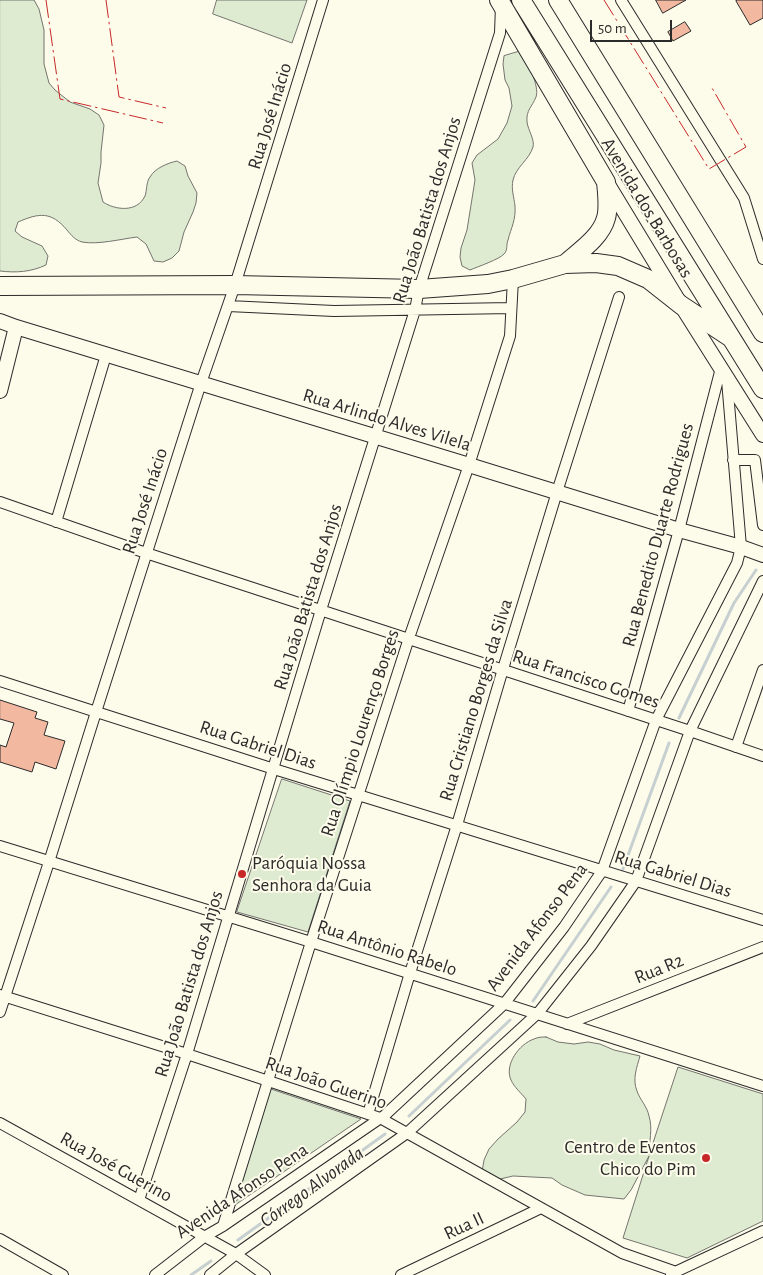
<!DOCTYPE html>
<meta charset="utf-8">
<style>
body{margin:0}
#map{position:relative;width:763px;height:1275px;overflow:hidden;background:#fdfbea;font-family:"Alegreya Sans",sans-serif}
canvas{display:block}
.scale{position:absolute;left:590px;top:20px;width:82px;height:22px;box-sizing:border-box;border:2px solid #2b2b2b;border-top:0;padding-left:6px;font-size:15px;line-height:18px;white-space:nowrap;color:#2b2b2b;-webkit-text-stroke:4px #fdfbea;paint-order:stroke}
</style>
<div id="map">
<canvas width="763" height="1275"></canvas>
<div class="scale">50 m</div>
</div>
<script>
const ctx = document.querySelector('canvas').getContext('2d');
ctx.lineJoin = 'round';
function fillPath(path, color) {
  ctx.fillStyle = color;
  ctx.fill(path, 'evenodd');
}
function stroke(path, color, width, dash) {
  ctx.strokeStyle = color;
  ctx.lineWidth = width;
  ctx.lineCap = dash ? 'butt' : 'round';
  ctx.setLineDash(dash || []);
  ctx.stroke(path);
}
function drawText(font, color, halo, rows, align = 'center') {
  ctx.font = font + ' "Alegreya Sans",sans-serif';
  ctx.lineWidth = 4;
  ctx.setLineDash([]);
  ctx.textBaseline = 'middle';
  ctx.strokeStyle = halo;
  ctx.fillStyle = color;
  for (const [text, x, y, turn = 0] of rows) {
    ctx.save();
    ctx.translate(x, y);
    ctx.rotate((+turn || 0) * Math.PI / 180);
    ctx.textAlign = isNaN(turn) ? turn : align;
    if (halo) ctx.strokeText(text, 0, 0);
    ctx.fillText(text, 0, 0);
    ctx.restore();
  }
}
const green = new Path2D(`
 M0 0H34L39 9 44 30V64L49 83 55 90 70 102 90 109 99 115 104 125 101 152V163L98 183 103 202C115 210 137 213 145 196 147 191 146 182 150 177 155 168 168 163 177 161L185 166 188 176 197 193 196 203 193 212 184 232 179 251 172 258 163 262 154 261 146 244 137 237C121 239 98 245 82 242 75 240 71 235 67 230 51 211 39 213 18 222L15 231 22 237 42 246 48 256 46 265C31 272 16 273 0 271Z
 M217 0H307L292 43 213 14Z
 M521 51C527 60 540 87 536 97 532 107 526 110 527 122 528 130 535 140 533 147 529 160 516 167 513 180 511 189 514 197 515 206 516 220 511 228 508 240 506 245 508 250 504 254 500 259 477 267 470 270L462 266 460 257 461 248 467 230 475 180 472 163 477 155 498 139 507 123 512 106 509 88 505 80 503 64 504 56Z
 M282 779 350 801 308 932 237 912Z
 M546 1037 558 1042 574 1044 588 1042 600 1044 614 1050 640 1056C637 1067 632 1079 637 1091 640 1100 647 1106 649 1116 653 1129 649 1142 649 1155L678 1067 763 1094V1221L687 1258 623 1238 649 1156 631 1190 624 1199 585 1195 562 1185 552 1178 513 1176 487 1182 482 1172 484 1160 489 1149 498 1139 517 1122 525 1112 526 1099C522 1094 514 1087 511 1080 504 1065 519 1044 534 1039 538 1037 542 1037 546 1037Z
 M271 1089 361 1119 235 1205Z`);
fillPath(green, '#deebd1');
stroke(green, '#74746e', 1);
stroke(new Path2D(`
 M679 718 734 603 756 570
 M623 869 669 743
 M533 1001 611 887
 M409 1116 510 1020
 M238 1240 385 1134
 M191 1275 211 1261`), '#c7d0d0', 3);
const building = new Path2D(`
 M656 0H686L663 13Z
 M738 0H763V18L750 25 736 1Z
 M685 22 691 31 673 41 668 32Z
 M0 700 37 712 35 718 48 722 44 735 65 741 56 769 35 762 32 772 0 762V745L6 747 14 723 0 719Z`);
fillPath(building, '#f2b8a0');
stroke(building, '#2b2b2b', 1);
const street = new Path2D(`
 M621 0 744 198 763 259
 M228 306 334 311 511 308
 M733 460H755L763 525
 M0 502 146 553 690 731 763 756
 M56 522 106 355
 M0 681 274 769 763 920
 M628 711 679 530 721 368
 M736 747 763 670
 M0 846 311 942 763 1086
 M0 995 187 1054 380 1118 622 1253 676 1272
 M0 1012 49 862 96 712 201 383 235 285 323 0
 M567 1024 763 947
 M368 1114 410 973 457 825 503 669 557 492 619 297
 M0 1123 236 1254 265 1275
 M139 1200 187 1054 321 610 415 310 419 289 500 33 501 6
 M223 1226 311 942 409 638 469 465 510 336 513 279
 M0 1239 63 1275
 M671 1274 763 1231
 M155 1275 204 1237 223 1226 385 1115 504 1004 564 927 602 871 656 720 737 563 741 547 727 380
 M210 1275 236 1254 407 1133 538 1013 591 946 636 881 690 731 763 581
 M401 1275 541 1208`);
const secondary = new Path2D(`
 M607 183 681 305 763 435
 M0 321 16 327 469 465 679 530 741 547 763 555
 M0 391 16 327`);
const highway = new Path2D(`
 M499 0 606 182C607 192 609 208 606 218 601 237 580 251 565 264
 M521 0 763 389
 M558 0 763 333
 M0 286 235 285 419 289 488 284 513 279 565 264 596 263 618 266 648 279 681 305 731 338`);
stroke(street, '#2b2b2b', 12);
stroke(secondary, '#2b2b2b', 16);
stroke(highway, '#2b2b2b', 20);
stroke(street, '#fdfbea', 10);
stroke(secondary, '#fdfbea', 14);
stroke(highway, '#fdfbea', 18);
stroke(new Path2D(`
 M46 0 60 99 163 123
 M106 0 119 97 166 108
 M604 0 709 169 746 147 712 88`), '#c62828', 1, [18, 4, 2.5, 4]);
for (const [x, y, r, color] of [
 [242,874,5,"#c62828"],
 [706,1158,5,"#c62828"]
]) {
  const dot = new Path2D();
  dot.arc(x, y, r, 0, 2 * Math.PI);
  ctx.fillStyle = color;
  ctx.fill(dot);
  stroke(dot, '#fdfbea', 2);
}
drawText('19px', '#2b2b2b', '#fdfbea', [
 ["Rua José Inácio",270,116,-73],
 ["Avenida dos Barbosas",647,208,59],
 ["Rua João Batista dos Anjos",427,210,-73],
 ["Rua Arlindo Alves Vilela",387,420,17],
 ["Rua José Inácio",145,501,-72],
 ["Rua Benedito Duarte Rodrigues",658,535,-75],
 ["Rua João Batista dos Anjos",308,597,-73],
 ["Rua Francisco Gomes",586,679,18],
 ["Rua Cristiano Borges da Silva",476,700,-73],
 ["Rua Olímpio Lourenço Borges",360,733,-72],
 ["Rua Gabriel Dias",258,745,18],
 ["Rua Gabriel Dias",673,874,17],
 ["Avenida Afonso Pena",537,927,-53],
 ["Rua Antônio Rabelo",387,948,18],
 ["Rua R2",659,969,-22],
 ["Rua João Batista dos Anjos",189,984,-73],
 ["Rua João Guerino",326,1083,19],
 ["Rua José Guerino",116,1167,29],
 ["Avenida Afonso Pena",242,1191,-34],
 ["Rua II",464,1226,-25]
]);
drawText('19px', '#2b2b2b', '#fdfbea', [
 ["Paróquia Nossa",252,863],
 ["Senhora da Guia",252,885],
 ["Centro de Eventos",696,1147,"right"],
 ["Chico do Pim",696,1169,"right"]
], 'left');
drawText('italic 20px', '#2b2b2b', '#fdfbea', [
 ["Córrego Alvorada",312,1187,-36]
]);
</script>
